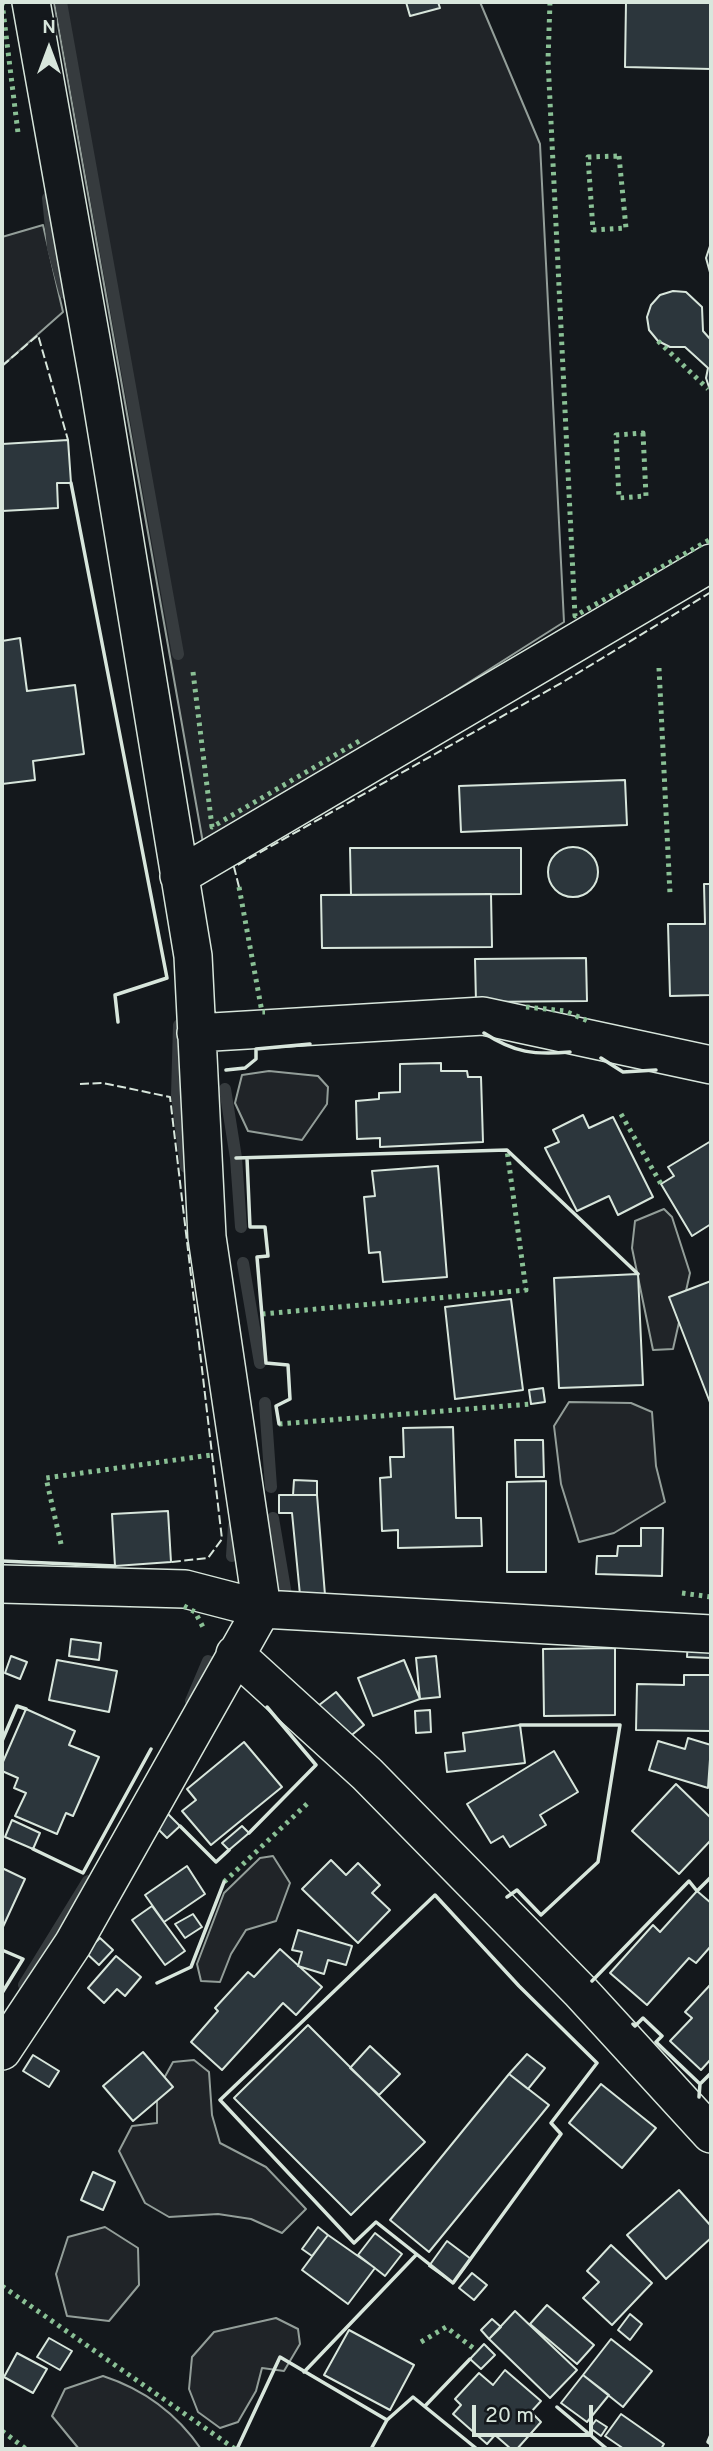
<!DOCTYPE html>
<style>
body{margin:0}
#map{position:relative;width:713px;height:2451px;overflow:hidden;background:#14181c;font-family:Overpass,sans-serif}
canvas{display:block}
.frame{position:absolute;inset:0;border:4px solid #d8e6dc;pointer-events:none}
.north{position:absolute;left:14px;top:14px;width:70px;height:70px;-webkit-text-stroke:5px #14181c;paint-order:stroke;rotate:0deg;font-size:19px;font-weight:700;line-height:28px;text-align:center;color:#d8e6dc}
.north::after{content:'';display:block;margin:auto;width:24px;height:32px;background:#d8e6dc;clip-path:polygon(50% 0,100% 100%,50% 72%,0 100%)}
.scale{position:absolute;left:472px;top:2405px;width:121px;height:32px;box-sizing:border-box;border:4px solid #d8e6dc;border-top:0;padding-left:9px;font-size:21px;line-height:24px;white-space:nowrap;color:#d8e6dc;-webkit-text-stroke:5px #14181c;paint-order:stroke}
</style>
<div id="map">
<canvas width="713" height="2451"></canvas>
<div class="frame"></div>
<div class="north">N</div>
<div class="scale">20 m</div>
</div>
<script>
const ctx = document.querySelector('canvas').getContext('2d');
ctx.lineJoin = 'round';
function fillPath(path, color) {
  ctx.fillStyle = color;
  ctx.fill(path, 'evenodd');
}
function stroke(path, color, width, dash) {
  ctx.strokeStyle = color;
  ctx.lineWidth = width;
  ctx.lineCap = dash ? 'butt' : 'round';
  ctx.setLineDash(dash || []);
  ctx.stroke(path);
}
const green = new Path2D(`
 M54 2H480L540 144 564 622 378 740 203 843Z
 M43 225 63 312 2 366V237Z
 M269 1071 318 1076 328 1087 327 1104 302 1140 248 1131 235 1103 242 1075Z
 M664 1209 672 1217 690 1273 673 1349 653 1350 632 1248 635 1221Z
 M569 1402 631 1403 652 1412 656 1466 665 1502 614 1533 579 1542 561 1484 554 1426Z
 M273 1856 290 1883 276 1921 246 1930 231 1954 220 1982 201 1981 197 1964 224 1893 260 1858Z
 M194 2060 209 2072 212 2115 220 2143 266 2167 306 2209 282 2233 251 2219 218 2214 169 2217 145 2203 119 2151 132 2126 157 2123V2091L173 2062Z
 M105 2227 138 2248 139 2285 109 2321 67 2316 56 2274 68 2237Z
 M276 2318 298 2329 300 2344 284 2371 262 2368 256 2391 238 2422 220 2428 198 2412 189 2389 192 2357 214 2332Z
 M103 2376C143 2389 177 2414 201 2449H79L52 2416 65 2389Z`);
fillPath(green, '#202428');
stroke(green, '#939e99', 2);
stroke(new Path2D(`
 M61 2 178 654
 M48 198 53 248 65 293
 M179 1025 177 1095 186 1167
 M225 1089 236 1158 241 1227
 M243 1263 260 1363
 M265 1403 271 1487
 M273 1518 286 1595
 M232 1556 234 1525
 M191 1701 208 1661
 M24 1985 88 1881`), '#363b3e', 12);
const building = new Path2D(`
 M406 2H438L440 8 410 16Z
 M626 2H711V69L625 67Z
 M710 246H711V276L706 258Z
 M673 291 686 292 702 307 703 331 711 340V393L706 378 708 368 685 347H670L658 341 649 330 647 317 651 305 660 295Z
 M68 440 71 483H57L58 508 2 511V444Z
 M20 638 27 691 75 685 84 754 33 761 35 780 2 784V641Z
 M625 780 627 825 461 832 459 786Z
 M548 872a25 25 0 1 1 50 0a25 25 0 1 1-50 0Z
 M350 848H521V894L351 895Z
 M704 884H711V995L670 996 668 924H705Z
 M491 894 492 947 322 948 321 895Z
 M586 958 587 1001 476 1002 475 959Z
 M441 1063V1071H467L468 1077H481L483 1142 380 1147V1138L357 1139 356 1101 379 1099V1093L400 1092V1064Z
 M583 1115 589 1128 613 1117 653 1197 618 1215 609 1196 577 1211 545 1148 559 1142 553 1130Z
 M711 1141V1224L692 1236 661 1184 674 1176 668 1167Z
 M438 1166 447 1277 383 1282 380 1252 369 1253 364 1197 375 1196 372 1171Z
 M638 1274 643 1385 559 1388 554 1278Z
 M711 1281V1405L669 1297Z
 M511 1299 523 1390 455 1399 445 1307Z
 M543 1388 545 1402 531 1404 529 1390Z
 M453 1427 456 1518H481L482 1546 398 1548V1530L382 1531 380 1478 391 1477 390 1457H404L403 1428Z
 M515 1440H543L544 1477H516Z
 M294 1480 317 1481V1495H293Z
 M546 1481V1572H507V1482Z
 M279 1495H317L325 1595H300L292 1513H279Z
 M168 1511 171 1562 115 1566 112 1514Z
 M641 1528H663L662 1576 596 1574 597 1556H617L618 1546H641Z
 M71 1639 101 1643 99 1660 69 1656Z
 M688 1639 711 1640V1658L687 1657Z
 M615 1648V1715L544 1716 543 1649Z
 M11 1656 27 1662 20 1679 5 1673Z
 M436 1656 440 1697 420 1699 416 1658Z
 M57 1660 117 1671 109 1712 49 1700Z
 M404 1660 420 1699 373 1716 358 1678Z
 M684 1675H711V1731L636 1730 637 1684 684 1685Z
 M336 1692 364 1725 342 1743 314 1709Z
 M26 1709 75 1731 69 1745 99 1757 73 1816 66 1813 57 1834 15 1816 26 1793 14 1788 18 1778 2 1771V1764Z
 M430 1710 431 1732 416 1733 415 1711Z
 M520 1725 525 1763 447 1772 445 1753 465 1751 463 1733Z
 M688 1738 711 1745 708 1788 649 1770 658 1741 685 1749Z
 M244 1742 282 1787 211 1845 182 1811 196 1800 187 1789Z
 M554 1751 578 1792 540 1815 546 1825 510 1847 503 1836 491 1843 467 1804Z
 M676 1784 711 1818V1840L679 1874 632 1831Z
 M165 1811 180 1826 167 1838 153 1824Z
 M12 1820 40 1833 33 1849 5 1837Z
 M242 1826 249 1833 229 1850 222 1843Z
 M331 1860 346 1875 358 1863 380 1885 372 1893 390 1910 358 1943 302 1889Z
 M187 1866 205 1894 164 1922 145 1895Z
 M2 1868 25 1879 2 1929Z
 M697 1891 711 1903V1946L696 1963 689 1958 647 2005 610 1973 653 1925 660 1932Z
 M152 1906 185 1951 165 1965 132 1920Z
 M193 1914 202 1927 185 1938 175 1924Z
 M298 1930 352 1946 346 1965 328 1960 324 1974 298 1966 302 1952 292 1950Z
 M100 1938 113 1950 99 1965 85 1952Z
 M280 1949 322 1987 296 2015 283 2003 222 2070 191 2042 218 2011 215 2008 248 1972 254 1977Z
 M116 1956 141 1977 125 1996 117 1989 104 2003 88 1988Z
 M711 1984V2059L701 2070 670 2041 692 2018 685 2012Z
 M308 2025 425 2142 351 2215 234 2098Z
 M370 2046 400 2074 379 2095 350 2068Z
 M143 2052 173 2087 133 2121 103 2086Z
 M527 2054 545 2068 528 2089 509 2074Z
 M33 2055 59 2071 49 2087 23 2071Z
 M509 2074 549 2105 429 2252 390 2220Z
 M601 2084 656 2128 622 2168 569 2123Z
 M93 2172 115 2182 103 2210 81 2200Z
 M679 2190 711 2226V2238L666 2279 627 2235Z
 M318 2227 328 2235 312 2256 302 2249Z
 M375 2233 402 2254 385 2276 358 2255Z
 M328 2235 375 2268 348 2304 302 2270Z
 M447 2241 471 2259 453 2283 429 2266Z
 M611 2245 652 2283 612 2325 583 2298 599 2282 587 2271Z
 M472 2273 487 2285 474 2300 459 2288Z
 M547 2305 594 2345 577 2364 530 2324Z
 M515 2311 577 2370 550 2398 489 2339Z
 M630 2314 642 2324 630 2340 618 2330Z
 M492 2319 501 2327 489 2339 481 2330Z
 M349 2330 414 2365 390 2410 324 2375Z
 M49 2338 72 2351 60 2370 37 2357Z
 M611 2339 652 2371 623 2407 583 2375Z
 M484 2344 495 2355 481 2369 470 2359Z
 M17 2353 47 2369 33 2393 4 2377Z
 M505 2370 541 2401 531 2412 541 2422 517 2449H511L495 2435 487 2444 453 2414 461 2405 455 2399 479 2373 493 2385Z
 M583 2375 609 2395 587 2422 561 2403Z
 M621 2414 664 2444 661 2449H624L605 2436Z
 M596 2420 607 2427 601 2436 590 2428Z`);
fillPath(building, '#2c363c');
stroke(building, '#d8e6dc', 2);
const minor = new Path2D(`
 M179 876 711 563
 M196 1033 483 1016 711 1065
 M2 1584 185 1589 262 1609 711 1634
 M235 1654 367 1774 580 1991 711 2134
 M2 2051 73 1944 262 1609 207 1237 193 956 99 384 31 2`);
stroke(minor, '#d8e6dc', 40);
stroke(minor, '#14181c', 37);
stroke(new Path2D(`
 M2 2 18 133
 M550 2 548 60 575 616 711 539
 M619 156 626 228 593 230 588 157Z
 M658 341 708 389
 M643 433 646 496 619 498 616 435Z
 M659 668 670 894
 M193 672 212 827 361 740
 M239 887 262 1012H265
 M526 1007 565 1011 588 1021
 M621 1114 661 1184
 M262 1314 526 1290 507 1150
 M279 1424 531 1404
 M61 1544 46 1478 211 1455
 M682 1593 711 1597
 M184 1606 195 1612 204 1629
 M224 1882 310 1801
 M2 2286 235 2449
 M421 2342 446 2327 477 2351
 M2 2431 26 2449`), '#8ac095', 5, [3.5, 5]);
stroke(new Path2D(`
 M2 366 38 335 68 440
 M239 887 234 867 563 682 711 592
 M80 1084 103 1083 170 1097 222 1539 208 1558 171 1562`), '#d8e6dc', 2, [9, 3.5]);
stroke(new Path2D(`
 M71 483 167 978 115 995 118 1022
 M484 1033C515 1053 534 1055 570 1052
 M601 1058 623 1072 656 1070
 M226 1070 245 1068 256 1059V1049L310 1044
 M236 1158 507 1150 638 1274
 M247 1158 250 1227H265L268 1256 257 1257 266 1363 288 1365 290 1399 276 1406 279 1424
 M2 1561 115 1566
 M2 1741 17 1706 26 1709
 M180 1826 216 1862 229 1850
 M249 1833 316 1765 267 1707
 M33 1849 83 1873 151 1749
 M435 1895 519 1986 597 2063 551 2123 561 2134 453 2283 376 2222 354 2243 220 2100Z
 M507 1897 517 1890 541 1915 598 1862 620 1725H520
 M2 1950 23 1959 2 1993
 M592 1981 689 1881 697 1891 711 1877
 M157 1983 191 1967 224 1882
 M633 2024 635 2026 643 2018 662 2036 656 2042 700 2084 699 2097
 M700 2084 711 2073
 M304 2372 416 2255
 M426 2405 470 2359
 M557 2407 607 2449
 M711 2435 708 2442 711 2444
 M237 2449 280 2357 387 2420
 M371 2449 387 2420 413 2397 477 2449`), '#d8e6dc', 3.5);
</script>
